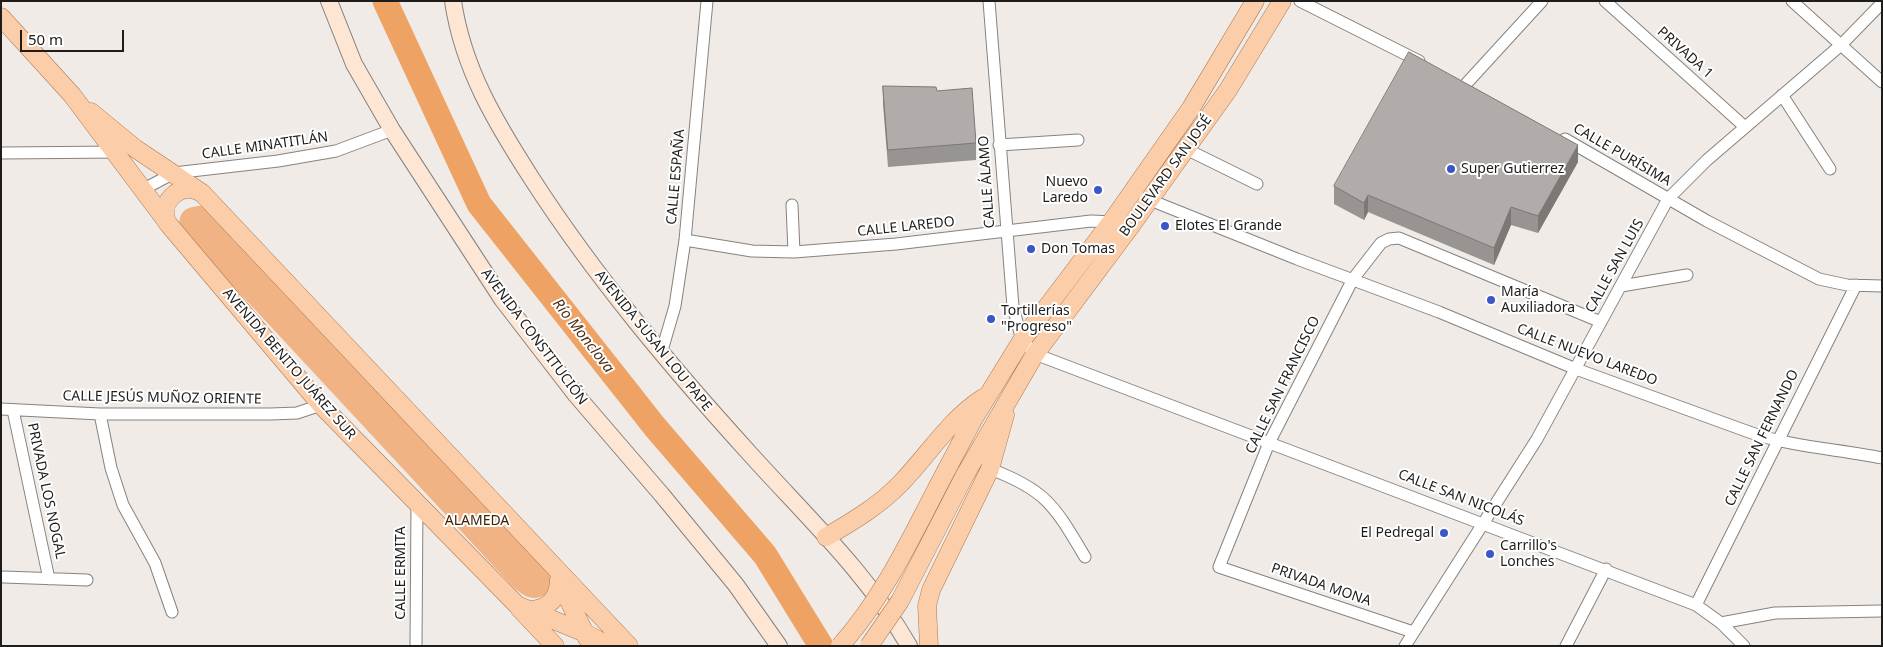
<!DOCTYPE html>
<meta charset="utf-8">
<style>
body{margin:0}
#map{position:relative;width:1883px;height:647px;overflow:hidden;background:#f0ebe7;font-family:"Noto Sans",sans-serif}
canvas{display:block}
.frame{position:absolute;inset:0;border:2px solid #1e1d1b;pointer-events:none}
.scale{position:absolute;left:20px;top:30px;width:104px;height:22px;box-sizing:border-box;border:2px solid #1e1d1b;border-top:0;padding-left:6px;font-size:15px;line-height:18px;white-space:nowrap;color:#1e1d1b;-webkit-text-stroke:4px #fff;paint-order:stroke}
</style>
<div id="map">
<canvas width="1883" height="647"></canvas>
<div class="frame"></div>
<div class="scale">50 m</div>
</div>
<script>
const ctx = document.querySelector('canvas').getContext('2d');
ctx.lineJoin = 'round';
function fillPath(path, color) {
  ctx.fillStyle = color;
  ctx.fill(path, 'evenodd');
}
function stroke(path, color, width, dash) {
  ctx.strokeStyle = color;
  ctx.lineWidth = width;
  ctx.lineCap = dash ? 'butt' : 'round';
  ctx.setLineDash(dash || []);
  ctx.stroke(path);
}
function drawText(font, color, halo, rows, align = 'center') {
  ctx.font = font + ' "Noto Sans",sans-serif';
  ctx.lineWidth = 4;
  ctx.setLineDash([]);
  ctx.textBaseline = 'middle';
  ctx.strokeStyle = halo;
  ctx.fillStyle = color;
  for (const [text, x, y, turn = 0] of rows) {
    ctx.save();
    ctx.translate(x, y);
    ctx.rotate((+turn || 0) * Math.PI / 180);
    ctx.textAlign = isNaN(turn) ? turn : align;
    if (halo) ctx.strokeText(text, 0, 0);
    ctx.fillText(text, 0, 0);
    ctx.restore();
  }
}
fillPath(new Path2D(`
 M202 206 548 571 550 577V590C530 611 513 586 498 571L180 229C177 212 186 206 202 206Z`), '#f1b383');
stroke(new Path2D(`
 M385 1 479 204 655 427 765 555 821 646`), '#eea264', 25);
const street = new Path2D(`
 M989 1 1013 307 1022 340 1035 354 1696 605 1721 623 1744 646
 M1300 1 1419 61
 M1605 1 1745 127
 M1792 1 1882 82
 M1466 84 1542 1
 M1782 95 1830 169
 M1565 139 1707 221 1819 279 1847 285 1882 286
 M999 145 1078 140
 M1186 149 1257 184
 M1 153 120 152
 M142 190 174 173 278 161 336 151 392 130
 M1145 198 1297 259 1439 312 1576 369 1749 432C1791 447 1838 449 1882 458
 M792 205 794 252
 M685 240 752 251 794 252 896 244 1091 221 1115 222
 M1621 286 1687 275
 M661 354 675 306 685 240 707 1
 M1 409 100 414H271L297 413 321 405
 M13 410 49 579
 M100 414 111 468 123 505 155 563 172 612
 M990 469C1047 490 1055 507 1085 557
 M4 577 87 580
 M1696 605 1856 285
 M1721 623 1775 613 1882 611
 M1413 632 1219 567 1269 443 1353 279 1381 243 1389 239 1399 238 1601 322
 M416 646 417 501
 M1405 646 1537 439 1668 199 1707 160 1841 45 1882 3
 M1566 646 1606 569`);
const secondary = new Path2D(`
 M329 1 354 64 392 130 502 299 576 395 662 495 736 585 779 646
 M453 1C463 69 496 123 532 179 596 278 672 368 751 455 806 516 868 574 909 646`);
const primary = new Path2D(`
 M1 17 72 95 170 226 321 405 517 605 585 633 609 646
 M91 112 136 149 202 193 629 646
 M168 224C157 204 179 181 200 192
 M947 469 974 418 1022 340 1112 221 1191 108 1255 1
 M965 475 1035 354 1130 227 1228 90 1282 1
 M826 537C853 521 879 506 901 483 929 454 949 420 983 398
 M559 580 587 638
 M519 608 555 646
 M532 610C549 608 559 598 559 580
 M929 646 927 606 931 590 990 469 1005 415`);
stroke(street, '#86827e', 13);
stroke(secondary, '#86827e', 18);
stroke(primary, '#ac7951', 19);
stroke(street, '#fff', 11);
stroke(secondary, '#fde6d4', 16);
stroke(primary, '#fbcda8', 18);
const primaryBridge = new Path2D(`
 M840 646C886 595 915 529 947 469
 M869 646 900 601 965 475`);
stroke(primaryBridge, '#ac7951', 19, []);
stroke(primaryBridge, '#fbcda8', 18);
fillPath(new Path2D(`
 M883 86 976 143V160L888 167 883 104Z
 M1578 162 1538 233 1511 225 1494 265 1368 212 1364 220 1334 204V186Z`), '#989491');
fillPath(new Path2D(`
 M1578 145V162L1538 233V216Z
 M1368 195V212L1364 220V203Z
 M1511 207V225L1494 265V248Z`), '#7c7876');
const building = new Path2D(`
 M1409 52 1578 145 1538 216 1511 207 1494 248 1368 195 1364 203 1334 186Z
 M883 86 936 87 937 91 972 88 976 143 888 150Z`);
fillPath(building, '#b1aca9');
stroke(building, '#7c7876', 1);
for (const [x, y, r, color] of [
 [1451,169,5,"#3a56c8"],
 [1098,190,5,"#3a56c8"],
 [1165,226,5,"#3a56c8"],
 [1031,249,5,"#3a56c8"],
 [1491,300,5,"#3a56c8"],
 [991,319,5,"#3a56c8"],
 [1444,533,5,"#3a56c8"],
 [1490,554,5,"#3a56c8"]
]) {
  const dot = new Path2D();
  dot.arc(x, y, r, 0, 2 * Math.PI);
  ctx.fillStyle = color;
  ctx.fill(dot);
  stroke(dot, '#fff', 2);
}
drawText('14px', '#1e1d1b', '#fff', [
 ["PRIVADA 1",1685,53,42],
 ["CALLE MINATITLÁN",265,146,-8],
 ["CALLE PURÍSIMA",1622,155,30],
 ["BOULEVARD SAN JOSÉ",1166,176,-54],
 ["CALLE ESPAÑA",676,177,-85],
 ["CALLE ÁLAMO",987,182,-94],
 ["CALLE LAREDO",906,227,-6],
 ["CALLE SAN LUIS",1615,266,-61],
 ["AVENIDA CONSTITUCIÓN",534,337,53],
 ["AVENIDA SUSAN LOU PAPE",653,341,51],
 ["CALLE NUEVO LAREDO",1587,355,21],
 ["AVENIDA BENITO JUÁREZ SUR",289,364,49],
 ["CALLE SAN FRANCISCO",1283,385,-64],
 ["CALLE JESÚS MUÑOZ ORIENTE",162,398,1],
 ["CALLE SAN FERNANDO",1762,438,-64],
 ["PRIVADA LOS NOGAL",46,491,78],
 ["CALLE SAN NICOLÁS",1461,498,21],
 ["CALLE ERMITA",401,573,-90],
 ["PRIVADA MONA",1321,585,19]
]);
drawText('14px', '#1e1d1b', '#fff', [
 ["Super Gutierrez",1461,169],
 ["Nuevo",1088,182,"right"],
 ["Laredo",1088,198,"right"],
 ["Elotes El Grande",1175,226],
 ["Don Tomas",1041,249],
 ["María",1501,292],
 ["Auxiliadora",1501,308],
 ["Tortillerías",1001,311],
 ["\"Progreso\"",1001,327],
 ["El Pedregal",1434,533,"right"],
 ["Carrillo's",1500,546],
 ["Lonches",1500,562]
], 'left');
drawText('14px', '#402206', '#fff', [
 ["ALAMEDA",477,521]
]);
drawText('italic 15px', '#4f2f15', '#fff', [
 ["Río Monclova",583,336,52]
]);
</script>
